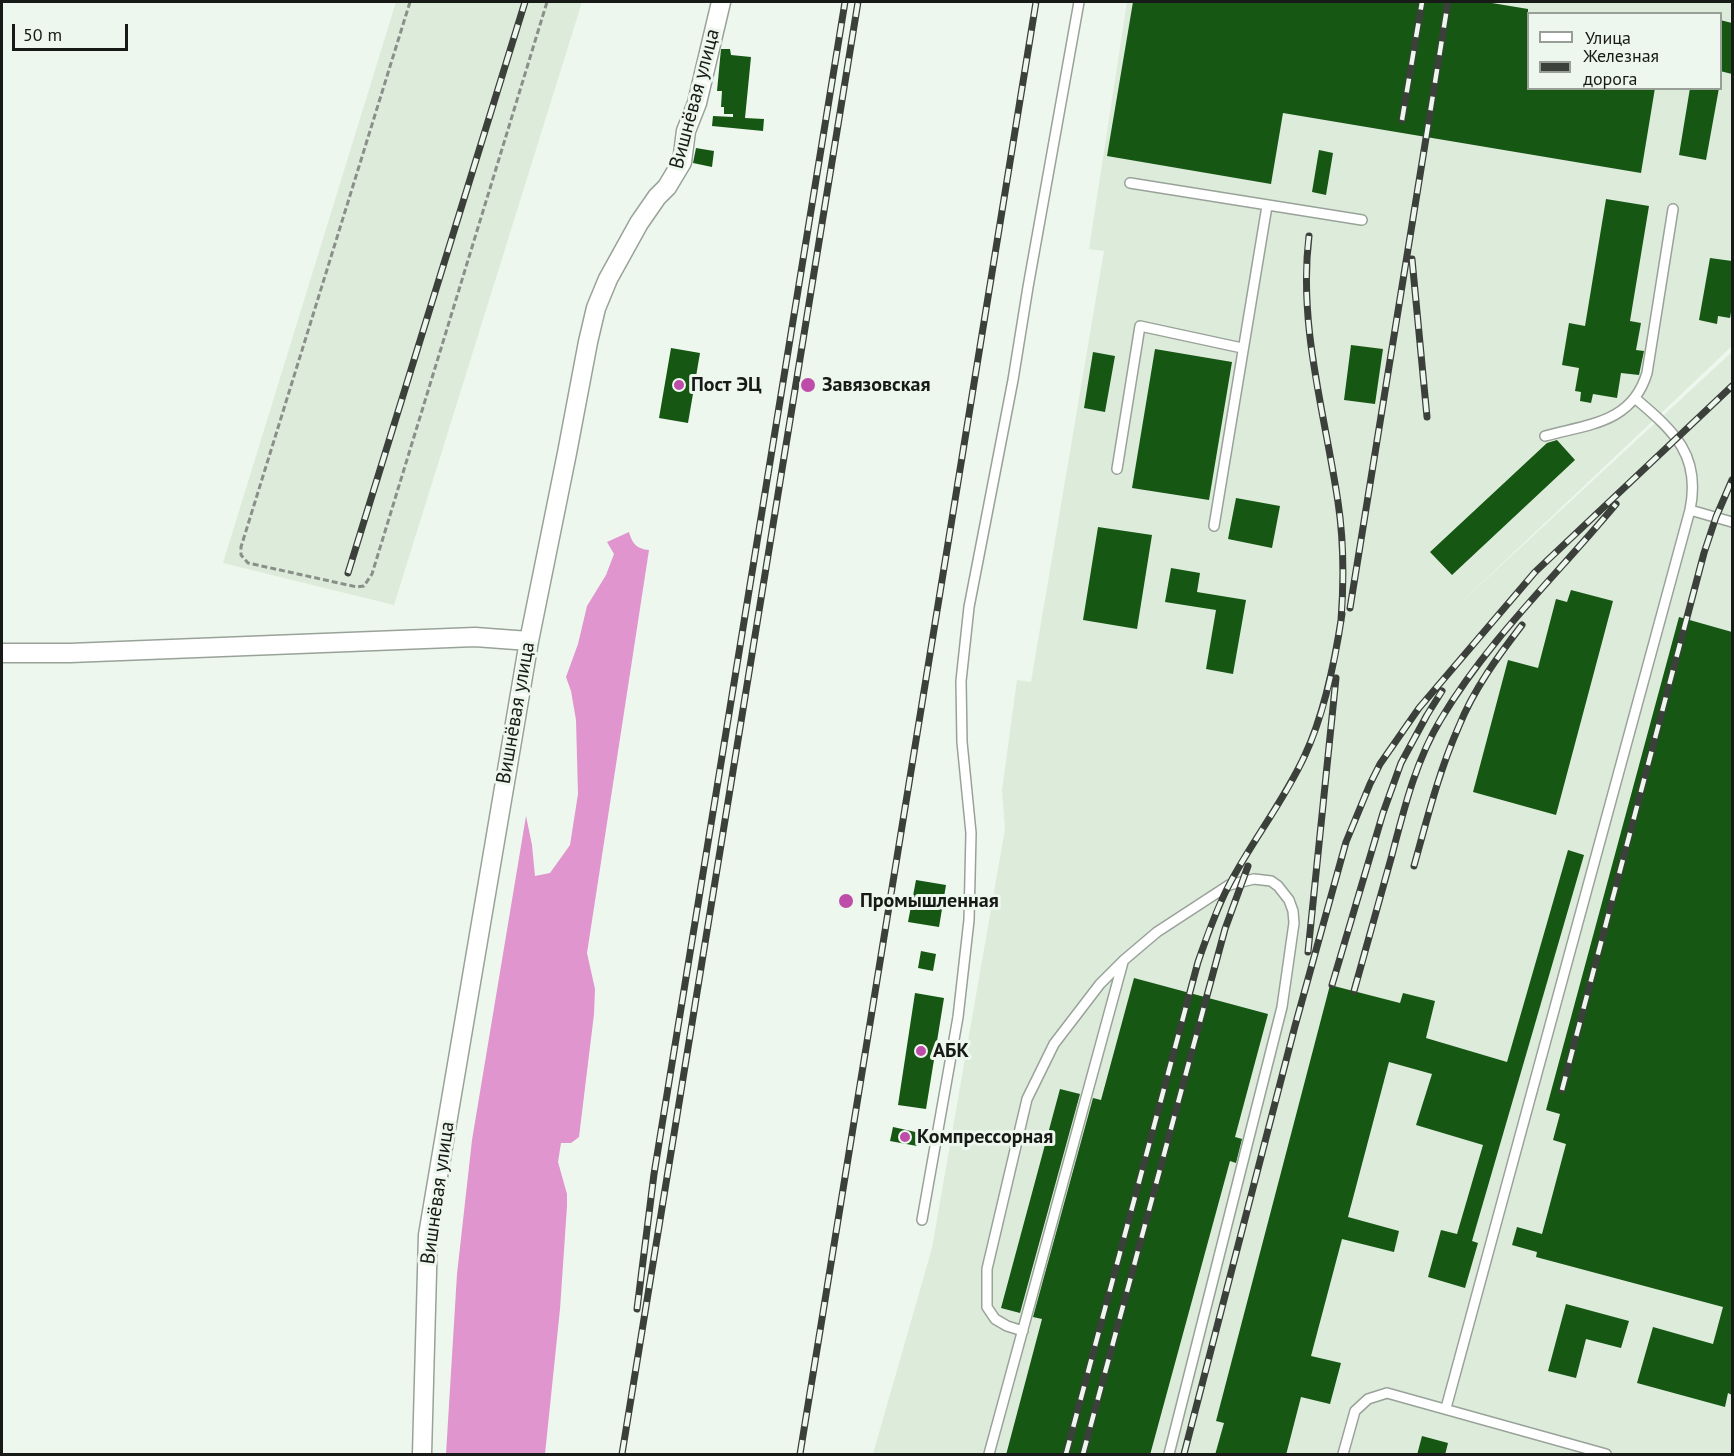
<!DOCTYPE html>
<meta charset="utf-8">
<style>
body{margin:0}
#map{position:relative;width:1734px;height:1456px;overflow:hidden;background:#edf7ed;font-family:"PT Sans",sans-serif}
canvas{display:block}
.frame{position:absolute;inset:0;border:3px solid #171a16;pointer-events:none}
.legend{position:absolute;left:1527px;top:12px;width:195px;height:78px;box-sizing:border-box;background:#edf7ed;border:2px solid #979f97;margin:0;padding:8px 10px;list-style:none;font-size:18px;color:#171a16}
.legend li{display:flex;align-items:center;gap:12px;height:30px}
.legend b{width:30px;border:2px solid #979f97}
.scale{position:absolute;left:12px;top:24px;width:116px;height:27px;box-sizing:border-box;border:3px solid #171a16;border-top:0;padding-left:8px;font-size:18px;line-height:21px;white-space:nowrap;color:#171a16;-webkit-text-stroke:4px #edf7ed;paint-order:stroke}
</style>
<div id="map">
<canvas width="1734" height="1456"></canvas>
<div class="frame"></div>
<ul class="legend">
<li><b style="height:8px;background:#fff"></b>Улица</li>
<li><b style="height:8px;background:#3c403b"></b>Железная дорога</li>
</ul>
<div class="scale">50 m</div>
</div>
<script>
const ctx = document.querySelector('canvas').getContext('2d');
ctx.lineJoin = 'round';
function fillPath(path, color) {
  ctx.fillStyle = color;
  ctx.fill(path, 'evenodd');
}
function stroke(path, color, width, dash) {
  ctx.strokeStyle = color;
  ctx.lineWidth = width;
  ctx.lineCap = dash ? 'butt' : 'round';
  ctx.setLineDash(dash || []);
  ctx.stroke(path);
}
function drawText(font, color, halo, rows, align = 'center') {
  ctx.font = font + ' "PT Sans",sans-serif';
  ctx.lineWidth = 6;
  ctx.setLineDash([]);
  ctx.textBaseline = 'middle';
  ctx.strokeStyle = halo;
  ctx.fillStyle = color;
  for (const [text, x, y, turn = 0] of rows) {
    ctx.save();
    ctx.translate(x, y);
    ctx.rotate((+turn || 0) * Math.PI / 180);
    ctx.textAlign = isNaN(turn) ? turn : align;
    if (halo) ctx.strokeText(text, 0, 0);
    ctx.fillText(text, 0, 0);
    ctx.restore();
  }
}
fillPath(new Path2D(`
 M396 2H582L394 605 223 563Z
 M1127 2H1732V346L1455 608 1732 352V1454H873L932 1248 1005 829 1002 790 1017 680 1031 682 1104 251 1089 249ZM1528 14H1720V88H1528Z`), '#ddebdb');
fillPath(new Path2D(`
 M629 532C632 543 636 549 649 550L587 953 595 989 594 1014 579 1137 571 1143H561L558 1162 567 1194V1206L560 1309 545 1454H446L457 1274 472 1140 526 816 532 845 535 876 550 873 570 845 578 794 576 720 571 691 566 677 578 644 587 606 606 575 614 554 607 542Z`), '#e095cf');
fillPath(new Path2D(`
 M1133 2H1486L1528 9V88H1655L1641 173 1283 113 1271 184 1107 156Z
 M1720 20 1732 23V74L1720 71Z
 M721 49H730L731 55 751 57 745 118 764 119 763 131 712 126 713 116 733 117V114H724V107H721L722 91H717Z
 M1690 88H1719L1706 160 1679 155Z
 M696 148 714 151 712 167 693 163Z
 M1319 150 1333 153 1326 195 1312 192Z
 M1606 199 1649 206 1630 321 1641 323 1636 350 1644 351 1639 375 1621 373 1617 398 1593 394 1591 403 1580 401 1581 392 1575 391 1579 368 1562 365 1569 323 1585 326Z
 M1710 258 1732 261V306L1730 318 1718 316 1717 324 1699 320Z
 M1351 345 1383 349 1375 404 1344 400Z
 M671 348 700 353 688 423 659 418Z
 M1155 349 1232 362 1209 500 1132 488Z
 M1093 352 1115 356 1105 412 1084 408Z
 M1557 440 1575 460 1452 575 1430 552 1547 443Z
 M1236 498 1280 506 1272 548 1228 539Z
 M1098 527 1152 535 1137 629 1083 620Z
 M1171 568 1200 573 1197 592 1246 600 1233 674 1206 669 1216 610 1165 602Z
 M1571 590 1613 601 1556 815 1473 792 1508 660 1538 668 1556 599 1567 602Z
 M1679 617 1732 632V1395L1728 1393 1725 1407 1637 1383 1653 1327 1713 1344 1723 1307 1536 1257 1537 1252 1512 1245 1517 1227 1542 1234 1566 1144 1553 1140 1560 1114 1546 1110Z
 M1568 850 1584 855 1472 1241 1478 1243 1465 1288 1428 1277 1441 1230 1457 1234 1483 1145 1416 1125 1432 1074 1389 1062 1348 1217 1399 1231 1394 1252 1342 1239 1311 1356 1341 1363 1330 1404 1301 1397 1286 1455H1215L1224 1423 1216 1421 1330 985 1400 1003 1403 993 1435 1001 1426 1038 1507 1062Z
 M916 880 946 885 939 927 908 922Z
 M921 951 936 954 933 971 918 968Z
 M1134 978 1268 1014 1235 1137 1242 1139 1236 1163 1230 1161 1150 1455H1006L1042 1319 1033 1317 1093 1098 1101 1100Z
 M915 993 944 998 926 1109 898 1105Z
 M1060 1089 1080 1094 1020 1313 1001 1308Z
 M893 1127 920 1133 917 1146 890 1141Z
 M1566 1304 1629 1321 1621 1348 1586 1339 1576 1378 1548 1371Z
 M1422 1436 1448 1443 1445 1455H1417Z`), '#165714');
const lane = new Path2D(`
 M1130 183 1362 220
 M1636 399C1675 432 1701 456 1690 510L1732 522
 M1545 436C1589 424 1632 423 1647 373L1673 209
 M1117 469 1140 326 1242 348
 M1214 526 1267 206
 M922 1220 958 1017 969 920 971 833 962 742 961 681 969 607 1013 380 1028 287 1079 2
 M1023 1331 1007 1326 995 1319 987 1307V1269L1027 1099 1054 1044 1100 984 1124 960 1157 932 1229 885 1254 879 1271 881 1278 886 1289 900 1293 911 1294 923 1282 1007 1169 1454
 M1446 1408 1690 510
 M989 1454 1123 962
 M1343 1454 1355 1411 1368 1399 1387 1393 1606 1454`);
const street = new Path2D(`
 M2 653H70L475 637 529 641
 M422 1454 428 1235 529 641 567 453 588 342 596 308 608 279 639 223 657 197 667 187 682 162 686 131 697 103 721 2`);
stroke(lane, '#99a299', 12);
stroke(street, '#99a299', 21);
stroke(new Path2D(`
 M410 2 241 547V555L248 563 357 587 364 586 372 574 547 2`), '#8a9089', 3, [6, 3]);
stroke(lane, '#fff', 9);
stroke(street, '#fff', 18);
const rail = new Path2D(`
 M1402 120 1422 2
 M1309 236C1298 326 1325 414 1338 502 1344 542 1344 581 1341 621
 M1412 259 1427 417
 M348 573 525 2
 M1350 608 1448 2
 M1414 866C1427 819 1439 771 1459 726 1474 689 1498 656 1522 625
 M1308 952 1336 678
 M1332 985 1383 813 1401 763 1427 715 1442 691
 M1354 991C1367 946 1379 900 1392 855 1404 809 1416 760 1441 719 1488 640 1557 575 1616 504
 M1562 1090 1704 553 1716 517 1732 480
 M637 1309 654 1174 845 2
 M622 1454 858 2
 M800 1454 1036 2
 M1066 1454 1198 962C1207 936 1216 910 1229 885 1252 841 1284 801 1305 755 1325 712 1335 661 1342 614
 M1083 1454 1225 929 1248 866
 M1184 1454 1295 1026 1346 842 1370 784 1380 764 1419 708 1535 572 1732 386`);
stroke(rail, '#3c403b', 7);
stroke(rail, '#edf7ed', 4.5, [14]);
for (const [x, y, r, color] of [
 [679,385,6,"#bd4da9"],
 [808,385,8,"#bd4da9"],
 [846,901,8,"#bd4da9"],
 [921,1051,6,"#bd4da9"],
 [905,1137,6,"#bd4da9"]
]) {
  const dot = new Path2D();
  dot.arc(x, y, r, 0, 2 * Math.PI);
  ctx.fillStyle = color;
  ctx.fill(dot);
  stroke(dot, '#edf7ed', 2);
}
drawText('20px', '#171a16', '#edf7ed', [
 ["Вишнёвая улица",695,99,-75],
 ["Вишнёвая улица",516,713,-80],
 ["Вишнёвая улица",438,1193,-82]
]);
drawText('bold 20px', '#171a16', '#edf7ed', [
 ["Пост ЭЦ",691,385],
 ["Завязовская",822,385],
 ["Промышленная",860,901],
 ["АБК",933,1051],
 ["Компрессорная",917,1137]
], 'left');
</script>
